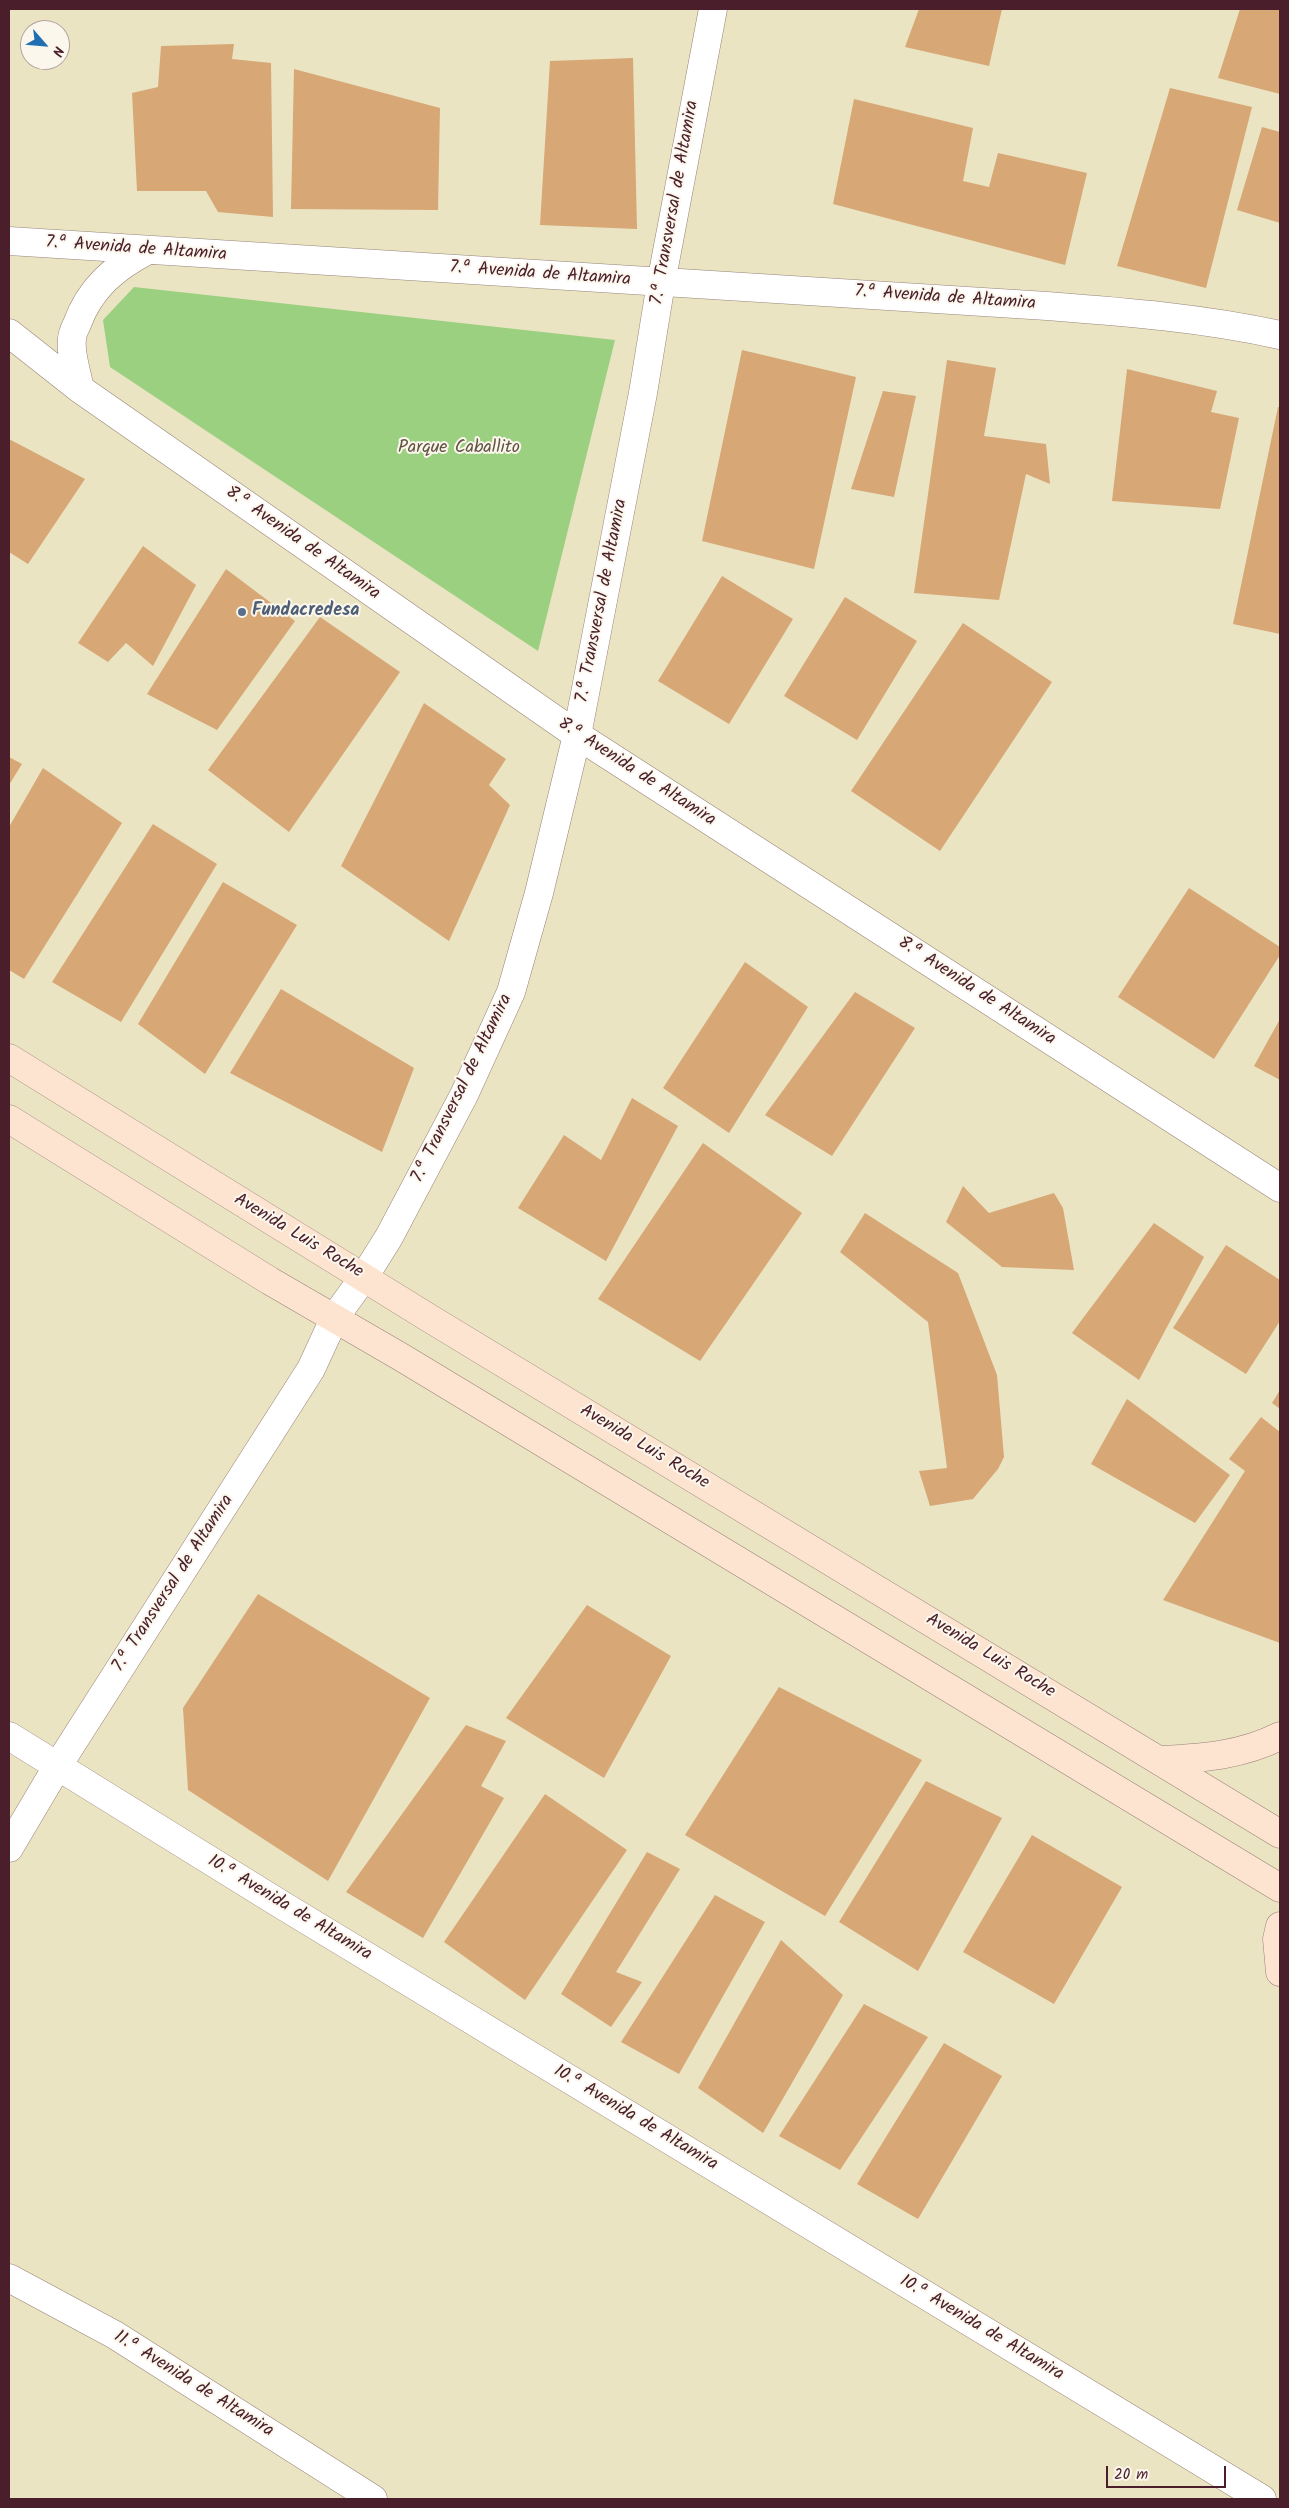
<!DOCTYPE html>
<meta charset="utf-8">
<style>
body{margin:0}
#map{position:relative;width:1289px;height:2508px;overflow:hidden;background:#eae4c3;font-family:Kalam,sans-serif}
canvas{display:block}
.frame{position:absolute;inset:0;border:10px solid #4a1f2b;pointer-events:none}
.north{position:absolute;left:20px;top:20px;width:50px;height:50px;box-sizing:border-box;background:#fbf7ec;border:1px solid #b4a19f;border-radius:50%;rotate:117deg;font-size:14px;font-weight:700;line-height:20px;text-align:center;color:#4a1f2b}
.north::after{content:'';display:block;margin:auto;width:18px;height:22px;background:#1f6fb2;clip-path:polygon(50% 0,100% 100%,50% 72%,0 100%)}
.scale{position:absolute;left:1106px;top:2466px;width:120px;height:22px;box-sizing:border-box;border:2px solid #4a1f2b;border-top:0;padding-left:6px;font-size:15px;line-height:18px;white-space:nowrap;color:#4a1f2b;-webkit-text-stroke:4px #fbf7ec;paint-order:stroke}
</style>
<div id="map">
<canvas width="1289" height="2508"></canvas>
<div class="frame"></div>
<div class="north">N</div>
<div class="scale">20 m</div>
</div>
<script>
const ctx = document.querySelector('canvas').getContext('2d');
ctx.lineJoin = 'round';
function fillPath(path, color) {
  ctx.fillStyle = color;
  ctx.fill(path, 'evenodd');
}
function stroke(path, color, width, dash) {
  ctx.strokeStyle = color;
  ctx.lineWidth = width;
  ctx.lineCap = dash ? 'butt' : 'round';
  ctx.setLineDash(dash || []);
  ctx.stroke(path);
}
function drawText(font, color, halo, rows, align = 'center') {
  ctx.font = font + ' Kalam,sans-serif';
  ctx.lineWidth = 4;
  ctx.setLineDash([]);
  ctx.textBaseline = 'middle';
  ctx.strokeStyle = halo;
  ctx.fillStyle = color;
  for (const [text, x, y, turn = 0] of rows) {
    ctx.save();
    ctx.translate(x, y);
    ctx.rotate((+turn || 0) * Math.PI / 180);
    ctx.textAlign = isNaN(turn) ? turn : align;
    if (halo) ctx.strokeText(text, 0, 0);
    ctx.fillText(text, 0, 0);
    ctx.restore();
  }
}
fillPath(new Path2D(`
 M134 287 615 340 538 651 110 367 103 320Z`), '#9bd081');
fillPath(new Path2D(`
 M919 9H1002L989 66 905 47Z
 M1240 9H1280V94L1218 78Z
 M234 44 232 59 271 63 273 217 218 212 206 191H137L132 93 158 87 161 46Z
 M633 58 637 229 540 225 550 61Z
 M294 69 440 108 438 210 291 209Z
 M1170 88 1252 107 1206 288 1117 266Z
 M854 99 973 128 963 181 989 187 998 153 1087 173 1065 265 833 204Z
 M1262 127 1280 132V223L1237 210Z
 M742 350 856 377 814 569 702 541Z
 M947 360 996 368 984 436 1046 444 1050 484 1026 474 999 600 914 593Z
 M1127 369 1217 391 1211 412 1239 418 1220 509 1112 501Z
 M883 391 916 396 894 497 851 489Z
 M1278 407H1280V634L1233 624Z
 M9 439 85 479 28 564 9 552Z
 M143 546 196 585 153 666 126 643 108 662 78 643Z
 M226 569 295 621 217 730 147 694Z
 M722 576 793 619 729 724 658 681Z
 M845 597 917 641 857 740 784 696Z
 M320 617 400 672 289 832 208 770Z
 M963 623 1052 682 940 851 851 791Z
 M424 703 506 759 489 785 510 805 449 941 341 866Z
 M9 757 22 764 9 785Z
 M43 768 122 823 24 979 9 970V827Z
 M153 824 217 864 121 1022 52 982Z
 M223 882 297 925 205 1074 138 1024Z
 M1189 888 1280 947V955L1214 1059 1118 997Z
 M745 962 808 1007 729 1133 663 1088Z
 M281 989 414 1068 382 1152 230 1073Z
 M855 992 915 1028 832 1156 765 1115Z
 M1280 1019V1080L1254 1066Z
 M632 1098 678 1126 606 1261 518 1208 564 1135 601 1160Z
 M703 1143 802 1213 700 1361 598 1299Z
 M963 1186 989 1213 1054 1193 1063 1208 1074 1270 1002 1267 946 1222Z
 M865 1213 958 1273 997 1375 1004 1457 998 1469 973 1499 930 1506 919 1471 947 1468 928 1322 840 1252Z
 M1154 1223 1204 1257 1139 1380 1072 1333Z
 M1226 1245 1280 1280V1321L1246 1374 1173 1328Z
 M1280 1390V1409L1272 1403Z
 M1127 1399 1230 1475 1195 1523 1091 1464Z
 M1261 1417 1280 1432V1643L1163 1600 1245 1471 1229 1459Z
 M258 1594 430 1698 328 1881 188 1790 183 1708Z
 M587 1605 671 1656 604 1778 506 1718Z
 M779 1687 922 1760 825 1916 685 1835Z
 M466 1725 506 1741 481 1786 504 1798 423 1938 346 1892Z
 M926 1781 1002 1818 918 1971 839 1922Z
 M545 1794 627 1850 525 2000 444 1942Z
 M1032 1835 1122 1887 1054 2004 963 1952Z
 M647 1852 680 1869 616 1972 642 1982 611 2027 561 1994Z
 M715 1895 765 1922 679 2074 621 2042Z
 M781 1940 843 1995 763 2133 698 2088Z
 M864 2004 928 2037 840 2170 779 2136Z
 M944 2043 1002 2076 918 2219 857 2184Z`), '#d7a776');
const street = new Path2D(`
 M9 241 1047 306C1125 312 1203 318 1280 335
 M9 333 80 389 577 735 1280 1188
 M80 389C77 373 70 354 72 339 72 334 75 328 77 324 90 288 115 267 148 250
 M9 1736 282 1905 1262 2499
 M9 1848 57 1767 311 1369 335 1317 364 1277 389 1237 464 1095 511 992 539 893 577 735 643 393 661 283 713 9
 M9 2278 115 2335 373 2499`);
const secondary = new Path2D(`
 M9 1058 429 1318 1280 1834
 M9 1119 270 1281 401 1357 1280 1888
 M1162 1760C1205 1758 1242 1755 1280 1736
 M1280 1926 1277 1939 1280 1972`);
stroke(street, '#9a8277', 29);
stroke(secondary, '#9a8277', 29);
stroke(street, '#fff', 28);
stroke(secondary, '#fde4d1', 28);
for (const [x, y, r, color] of [
 [242,612,5,"#5c6f8a"]
]) {
  const dot = new Path2D();
  dot.arc(x, y, r, 0, 2 * Math.PI);
  ctx.fillStyle = color;
  ctx.fill(dot);
  stroke(dot, '#fbf7ec', 2);
}
drawText('18px', '#4a1f2b', '#fbf7ec', [
 ["7.ª Transversal de Altamira",676,203,-80],
 ["7.ª Avenida de Altamira",136,250,4],
 ["7.ª Avenida de Altamira",540,275,4],
 ["7.ª Avenida de Altamira",945,299,4],
 ["8.ª Avenida de Altamira",302,544,35],
 ["7.ª Transversal de Altamira",603,601,-79],
 ["8.ª Avenida de Altamira",636,773,33],
 ["8.ª Avenida de Altamira",976,992,33],
 ["7.ª Transversal de Altamira",463,1089,-64],
 ["Avenida Luis Roche",298,1237,31],
 ["Avenida Luis Roche",644,1448,31],
 ["7.ª Transversal de Altamira",174,1584,-57],
 ["Avenida Luis Roche",990,1657,31],
 ["10.ª Avenida de Altamira",289,1909,31],
 ["10.ª Avenida de Altamira",635,2119,31],
 ["10.ª Avenida de Altamira",981,2329,31],
 ["11.ª Avenida de Altamira",193,2385,32]
]);
drawText('18px', '#625445', '#fbf7ec', [
 ["Parque Caballito",459,449]
]);
drawText('bold 18px', '#4e5e75', '#fbf7ec', [
 ["Fundacredesa",252,612]
], 'left');
</script>
